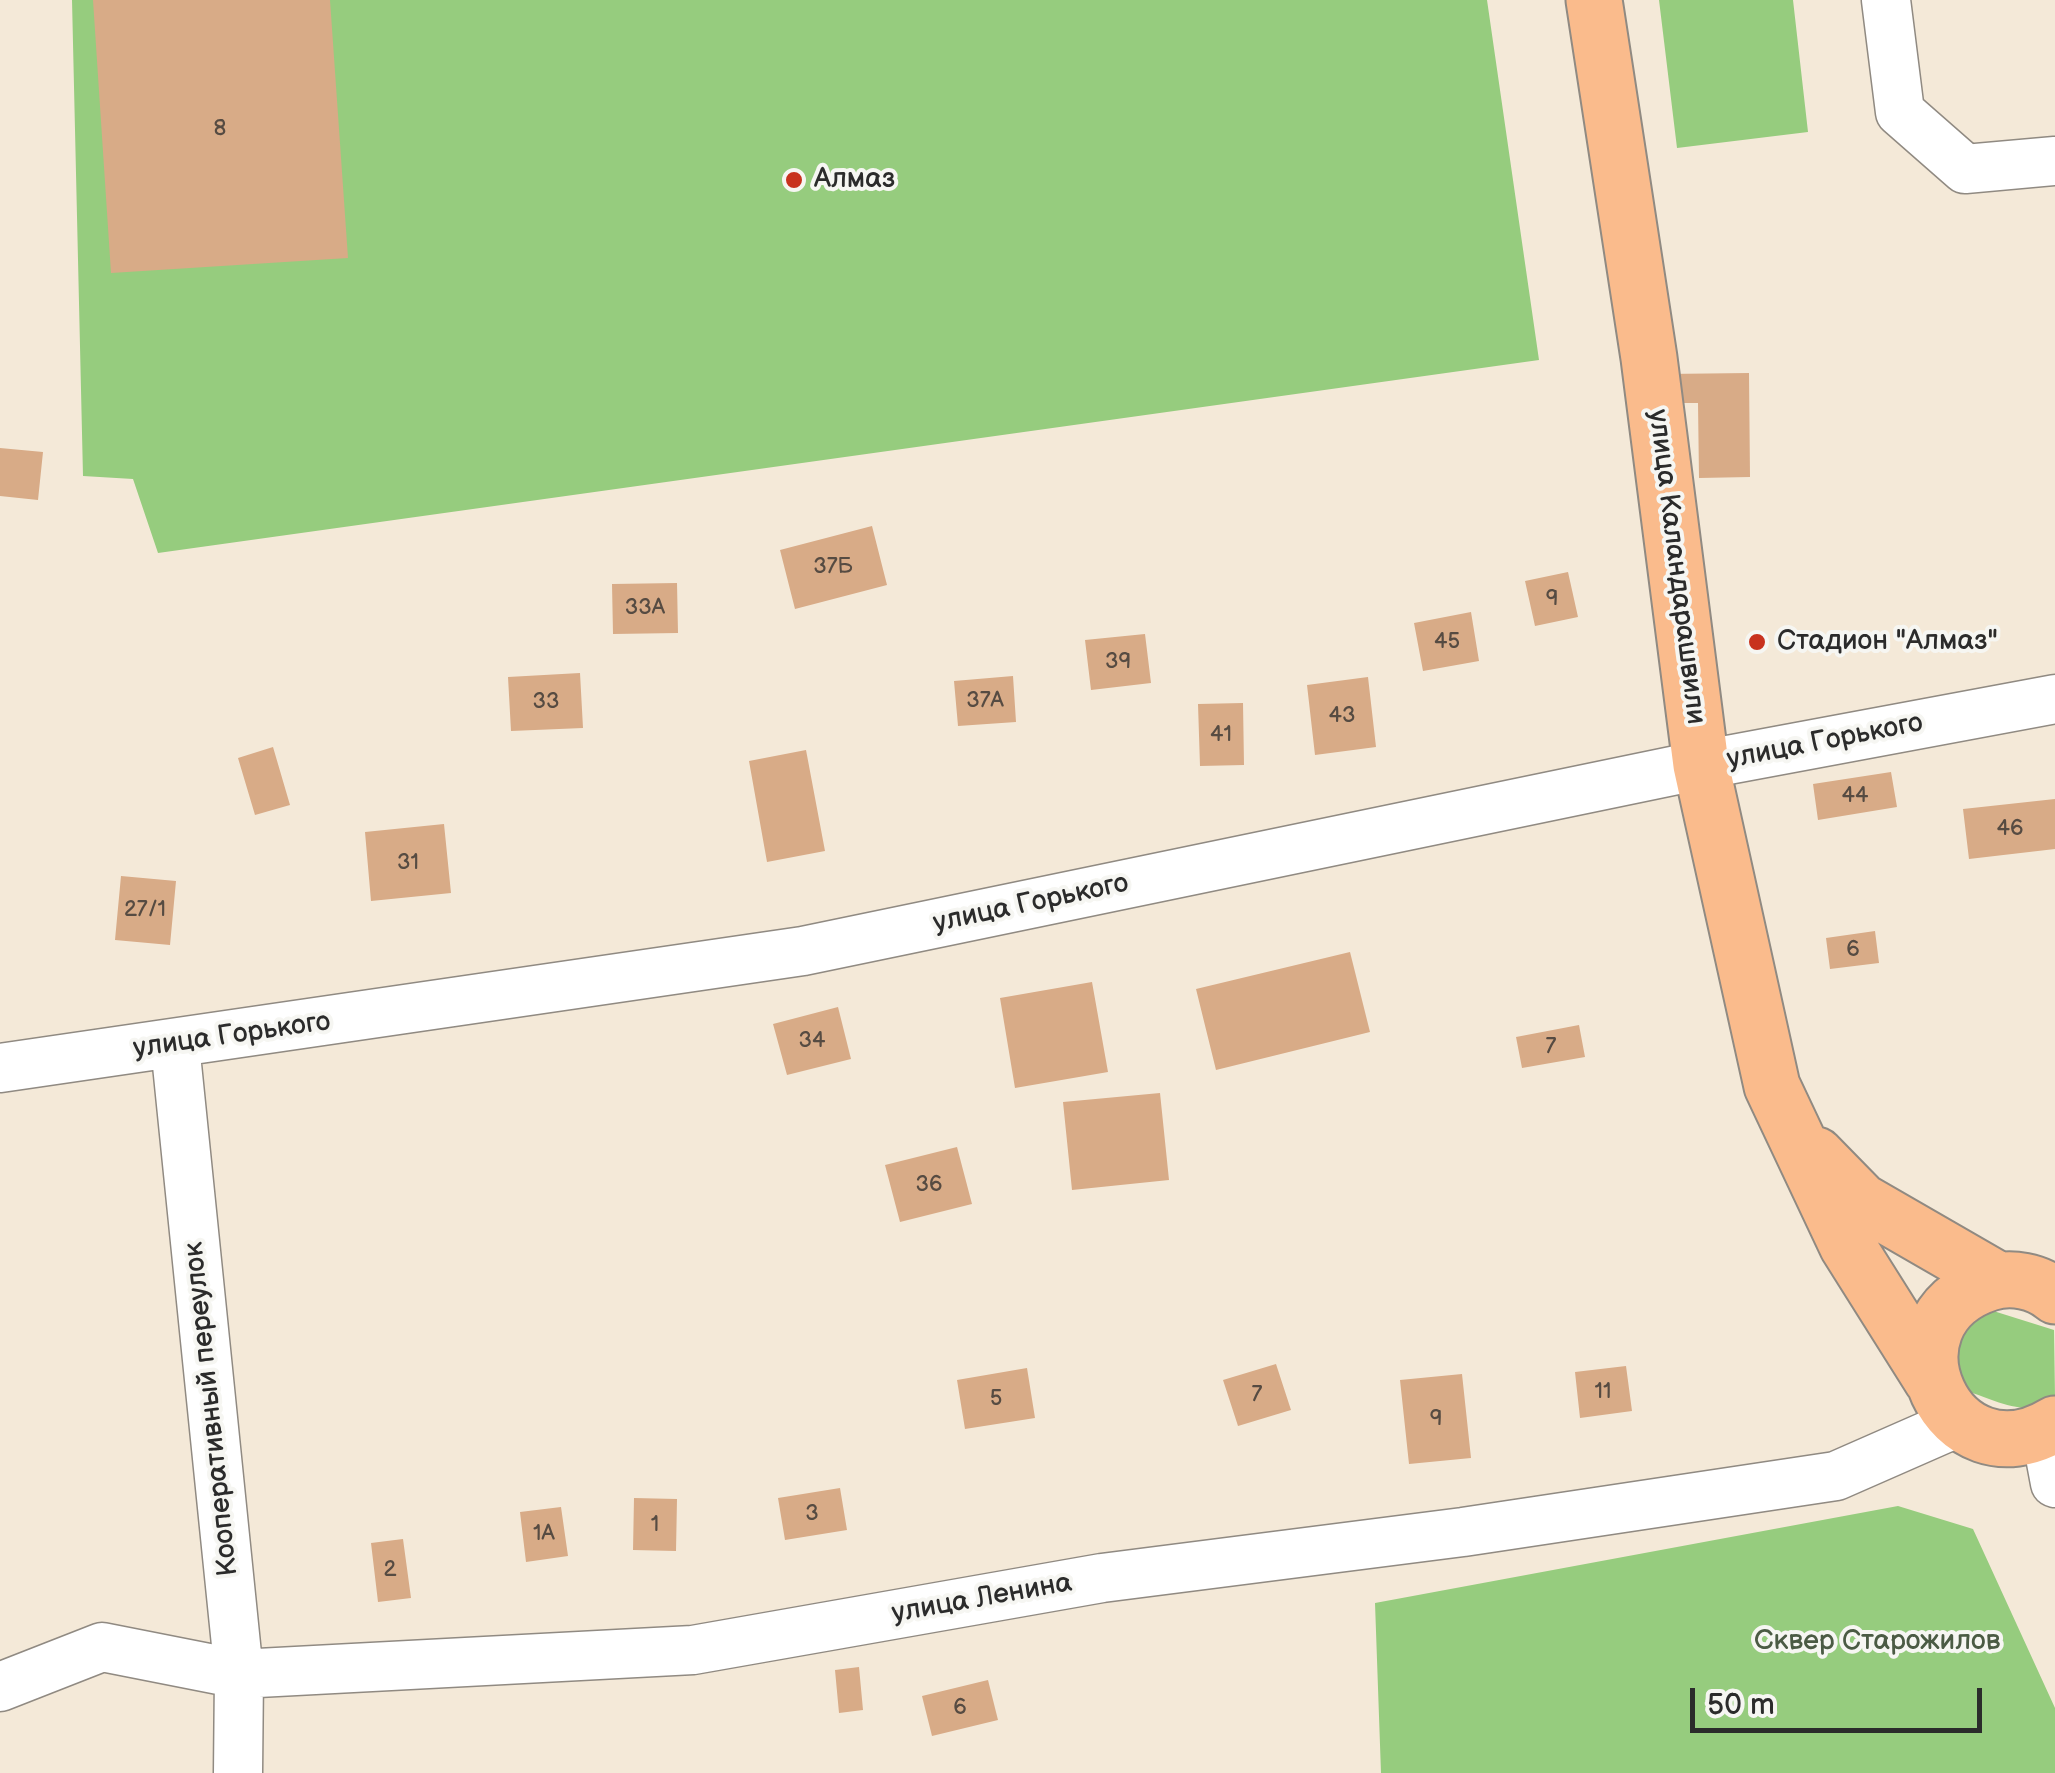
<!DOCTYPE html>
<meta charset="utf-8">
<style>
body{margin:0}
#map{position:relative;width:2055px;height:1773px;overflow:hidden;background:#f4e9d8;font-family:"Balsamiq Sans",sans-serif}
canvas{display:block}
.scale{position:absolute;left:1690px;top:1688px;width:292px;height:45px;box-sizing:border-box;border:5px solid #2b2b2b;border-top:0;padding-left:12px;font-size:30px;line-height:35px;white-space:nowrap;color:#2b2b2b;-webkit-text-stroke:8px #f6f6f2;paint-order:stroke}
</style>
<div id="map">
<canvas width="2055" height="1773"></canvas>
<div class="scale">50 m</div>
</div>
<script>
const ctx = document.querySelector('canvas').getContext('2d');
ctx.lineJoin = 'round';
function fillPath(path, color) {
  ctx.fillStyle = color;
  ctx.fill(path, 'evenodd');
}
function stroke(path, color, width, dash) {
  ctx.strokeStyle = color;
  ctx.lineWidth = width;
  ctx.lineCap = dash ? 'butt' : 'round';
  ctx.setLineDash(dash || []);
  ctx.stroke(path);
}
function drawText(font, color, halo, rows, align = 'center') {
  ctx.font = font + ' "Balsamiq Sans",sans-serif';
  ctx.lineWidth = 8;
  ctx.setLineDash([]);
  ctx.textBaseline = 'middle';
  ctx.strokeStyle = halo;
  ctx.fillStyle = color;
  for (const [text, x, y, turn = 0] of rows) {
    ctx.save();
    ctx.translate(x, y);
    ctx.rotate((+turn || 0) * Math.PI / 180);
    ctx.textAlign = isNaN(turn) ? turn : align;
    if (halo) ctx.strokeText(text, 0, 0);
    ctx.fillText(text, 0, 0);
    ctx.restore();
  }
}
fillPath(new Path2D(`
 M72 0H1487L1539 360 158 553 133 479 83 476Z
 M1659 0H1793L1808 132 1677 148Z
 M1987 1309 2054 1330 2055 1397C2033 1422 1990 1398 1964 1390L1952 1342Z
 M1898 1506 1973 1529 2055 1708V1773H1381L1375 1603Z`), '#96cc7e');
fillPath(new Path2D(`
 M93 0H330L348 258 111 273Z
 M1749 373 1750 477 1699 478 1698 403H1666V374Z
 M0 448 43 452 38 500 0 496Z
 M872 526 887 585 795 609 780 550Z
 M1568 572 1578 617 1535 626 1525 581Z
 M677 583 678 633 613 634 612 584Z
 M1471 612 1479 661 1423 671 1414 623Z
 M1145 634 1151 683 1091 690 1085 640Z
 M580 673 583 728 511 731 508 677Z
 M1013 676 1016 722 958 726 954 681Z
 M1368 677 1376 747 1315 755 1307 685Z
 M1243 703 1244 765 1200 766 1198 704Z
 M273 747 290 805 255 815 238 758Z
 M806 750 825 851 767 862 749 761Z
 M1891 772 1897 807 1818 820 1813 784Z
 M2055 799V849L1969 859 1963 809Z
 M444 824 451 893 371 901 365 832Z
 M121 876 176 881 170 945 115 940Z
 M1875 931 1879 963 1830 969 1826 938Z
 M1350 952 1370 1032 1216 1070 1196 989Z
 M1092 982 1108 1072 1015 1088 1000 998Z
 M838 1007 851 1059 787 1075 773 1024Z
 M1579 1025 1585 1057 1522 1068 1516 1037Z
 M1160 1093 1169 1180 1072 1190 1063 1102Z
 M957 1147 972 1204 900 1222 885 1165Z
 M1276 1364 1291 1410 1238 1426 1223 1380Z
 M1626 1366 1632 1411 1580 1418 1575 1372Z
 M1027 1368 1035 1418 965 1429 957 1380Z
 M1462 1374 1471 1458 1409 1464 1400 1380Z
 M840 1488 847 1530 785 1540 778 1498Z
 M634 1498 677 1499 676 1551 633 1550Z
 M561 1507 568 1556 526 1562 520 1512Z
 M403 1539 411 1598 378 1602 371 1543Z
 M859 1667 863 1710 839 1713 835 1670Z
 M988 1680 998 1720 932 1736 922 1696Z`), '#d8ab87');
const minor = new Path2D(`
 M1886 0 1900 112 1965 169 2055 161
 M175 1045 239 1674 238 1773
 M0 1068 803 951 1701 765 2055 699
 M2045 1430 2055 1483
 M0 1687 102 1647 239 1674 693 1650 1102 1578 1463 1532 1836 1476 1959 1422`);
const major = new Path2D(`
 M1594 0 1649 358 1701 765 1772 1086 1847 1245 1932 1380
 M1816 1155 1861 1201 1998 1280
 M2055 1296C2038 1281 2011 1276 1989 1283 1872 1321 1948 1489 2055 1424`);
stroke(minor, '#908a82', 51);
stroke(major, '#908a82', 59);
stroke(minor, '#fff', 48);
stroke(major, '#fabb8c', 55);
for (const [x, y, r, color] of [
 [794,180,10,"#c8321e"],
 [1757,642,10,"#c8321e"]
]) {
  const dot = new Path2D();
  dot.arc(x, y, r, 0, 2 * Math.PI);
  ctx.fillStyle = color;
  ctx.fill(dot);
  stroke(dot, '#f6f6f2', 4);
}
drawText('22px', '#564b42', null, [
 ["8",220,129],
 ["37Б",833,567],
 ["9",1552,599],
 ["33А",645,608],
 ["45",1447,642],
 ["39",1118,662],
 ["37А",985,701],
 ["33",546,702],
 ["43",1342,716],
 ["41",1221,735],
 ["44",1855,796],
 ["46",2010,829],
 ["31",408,863],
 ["27/1",145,910],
 ["6",1853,950],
 ["34",812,1041],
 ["7",1551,1047],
 ["36",929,1185],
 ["11",1603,1392],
 ["7",1257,1395],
 ["5",996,1399],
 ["9",1436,1419],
 ["3",812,1514],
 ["1",655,1525],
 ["1А",544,1534],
 ["2",390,1570],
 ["6",960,1708]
]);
drawText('28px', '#2b2b2b', '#f6f6f2', [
 ["Алмаз",814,180],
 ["Стадион \"Алмаз\"",1777,642]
], 'left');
drawText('28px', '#2b2b2b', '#f6f6f2', [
 ["улица Каландарашвили",1676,567,83],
 ["улица Горького",1825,742,-11],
 ["улица Горького",1031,904,-12],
 ["улица Горького",232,1036,-8],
 ["Кооперативный переулок",212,1409,-96],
 ["улица Ленина",982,1599,-10]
]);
drawText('28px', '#4b5b44', '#f6f6f2', [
 ["Cквер Старожилов",1877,1642]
]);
</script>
